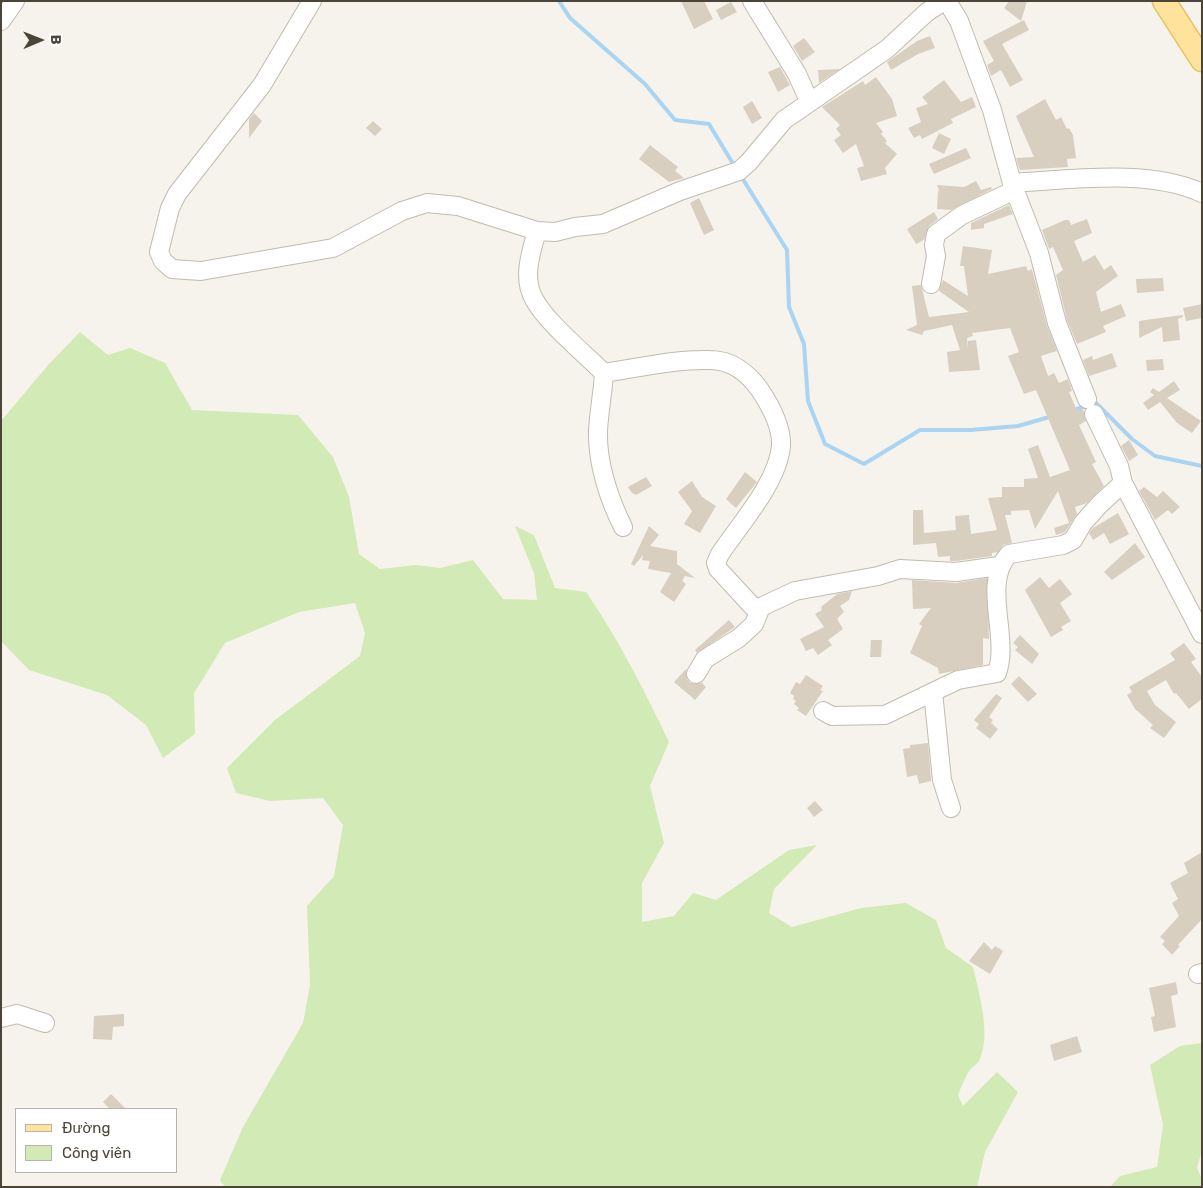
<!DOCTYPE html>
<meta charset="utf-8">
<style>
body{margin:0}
#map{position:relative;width:1203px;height:1188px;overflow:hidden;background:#f6f3ec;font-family:Rubik,sans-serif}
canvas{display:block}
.frame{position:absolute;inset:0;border:2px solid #4b4439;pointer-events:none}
.legend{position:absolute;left:15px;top:1108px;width:162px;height:65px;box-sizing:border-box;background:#fff;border:1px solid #b7b4b0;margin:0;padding:6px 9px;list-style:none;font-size:15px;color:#4b4439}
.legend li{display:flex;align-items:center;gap:10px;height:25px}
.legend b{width:25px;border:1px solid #b7b4b0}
.north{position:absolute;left:15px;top:15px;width:50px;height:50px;-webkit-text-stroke:4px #fff;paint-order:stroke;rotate:89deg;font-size:14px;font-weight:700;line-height:20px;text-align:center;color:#4b4439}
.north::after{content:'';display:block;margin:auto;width:18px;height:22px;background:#4b4439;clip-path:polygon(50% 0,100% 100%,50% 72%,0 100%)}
</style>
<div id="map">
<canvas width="1203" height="1188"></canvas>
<div class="frame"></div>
<ul class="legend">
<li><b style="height:6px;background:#ffe39c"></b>Đường</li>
<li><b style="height:14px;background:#d2eab5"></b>Công viên</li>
</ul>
<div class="north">B</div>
</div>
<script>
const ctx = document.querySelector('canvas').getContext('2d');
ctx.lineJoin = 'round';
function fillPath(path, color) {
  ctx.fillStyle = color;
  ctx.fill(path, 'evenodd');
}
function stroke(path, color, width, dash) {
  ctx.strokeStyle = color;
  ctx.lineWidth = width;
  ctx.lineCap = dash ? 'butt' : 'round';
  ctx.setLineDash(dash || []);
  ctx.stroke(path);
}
fillPath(new Path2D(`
 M80 332 108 355 130 348 165 363 192 410 298 415 333 457 349 497 359 554 380 569 416 565 440 568 473 560 503 599 537 600 534 573 515 526 534 535 555 588 586 592C619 640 644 690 669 742L650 786 664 843 642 883V922L674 916 693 893 716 900 789 850 817 845 774 889 769 913 792 927 861 908 906 903 936 920 946 948 973 967C979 994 991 1032 980 1059 979 1063 973 1066 970 1070 965 1077 961 1087 958 1095L963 1106 997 1072 1018 1092 985 1152 977 1187H225L220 1180 243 1127 303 1023 310 985 307 906 334 876 343 825 323 798 270 801 236 793 227 768 275 720 360 656 365 633 355 603 299 612 225 643 194 693 195 734 163 758 146 725 107 695 29 670 1 641V421L49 364Z
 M1202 1043V1150L1197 1168 1202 1179V1187H1110L1120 1176 1157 1167 1163 1125 1150 1065 1180 1046Z`), '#d2eab5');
stroke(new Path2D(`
 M559 1 570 18 645 84 675 120 709 124 732 162
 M744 181 787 250 789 307 804 344 808 401 825 444 864 464 920 430H971L1018 426 1053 416
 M1071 411 1096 403 1132 439 1155 456 1202 466`), '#a9d4f2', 4);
fillPath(new Path2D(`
 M681 1H704L713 19 694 29Z
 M1009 1H1027L1021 21 1004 8Z
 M731 2 737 12 721 20 716 10Z
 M1024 20 1029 30 1002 44 1023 80 1010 87 1001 70 991 76 987 65 994 61 983 41Z
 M930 36 935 48 918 54 891 70 887 62 917 41Z
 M804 38 815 52 802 61 793 46Z
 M780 67 790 85 778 92 768 72Z
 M840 69 819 83 818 70Z
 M876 77 892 99 897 116 876 123 883 132 881 134 887 141 885 143 897 154 885 168 887 174 861 181 857 168 864 166 856 144 843 153 834 140 841 135 836 129 840 125 822 107 863 81 865 85Z
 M944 80 961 102 972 97 976 107 951 119 953 123 922 139 920 135 914 138 908 128 921 122 916 108 928 104 922 97Z
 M1045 99 1056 120 1061 117 1067 129 1069 128 1073 135 1076 158 1067 159 1068 167 1020 170 1016 158 1034 157 1016 116Z
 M752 101 762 118 752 124 743 107Z
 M254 113 262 121 249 138V119Z
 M373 121 382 129 375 136 366 128Z
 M939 133 951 139 944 154 932 148Z
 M650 145 678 167 675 171 684 178 669 182 639 159Z
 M966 148 971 158 934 174 929 164Z
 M976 181 981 190 991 187 992 189 951 210 937 209 938 190 940 193 937 185 964 187Z
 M699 198 714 230 704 235 690 203Z
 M1009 205 1013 214 984 224V228L971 230V223Z
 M934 212 938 219 929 226 924 240 916 244 907 229Z
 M1087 219 1092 233 1074 241 1083 262 1095 255 1104 270 1111 265 1118 276 1096 292 1101 312 1121 304 1126 316 1103 326 1106 332 1077 344 1067 320 1056 275 1063 270 1053 247 1049 249 1042 230 1065 220H1069L1071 225Z
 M963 246 992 250 988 274 1026 266 1028 271 1032 269 1047 326 1057 351 1041 356 1048 376 1054 373 1059 383 1068 379 1072 391 1069 392 1077 411 1083 409 1086 421 1079 425 1096 462 1092 464 1104 486 1087 503 1075 507 1077 514 1065 532 1056 535 1054 528 1069 523 1058 491 1035 529 1029 510 1011 511V515H1005L1012 543 1003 545 998 552 992 553V556L956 561H950V556L938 557 936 543 913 545V510H923L924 533 956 530 955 516 969 515 971 534 997 530 988 498 1002 497V487H1024V479L1038 478 1028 449 1038 445 1050 477 1070 470 1036 390 1024 394 1008 356 1019 352 1010 328 972 333 973 336 967 338 968 348V341L976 340 980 370 949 372 947 352 960 350 952 325 924 331 922 335 906 330 917 325 912 286 921 285 929 317 969 312 939 291 943 280 968 296 964 266H960Z
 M1163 278 1164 291 1137 293 1136 279Z
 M1202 304V318L1186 321 1183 308Z
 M1182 315 1183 317 1178 319 1180 340 1163 342 1162 327 1139 338V321Z
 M1112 353 1117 367 1089 376 1083 360 1092 356 1093 360Z
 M1163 359 1164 370 1147 371 1146 360Z
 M1174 381 1180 390 1167 398 1201 421 1192 433 1177 423 1160 402 1148 410 1143 403 1154 395 1150 392 1153 388 1159 392Z
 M1129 440 1138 455 1129 461 1121 446Z
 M745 472 757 482 736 508 726 499Z
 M646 477 652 486 636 495 632 493 628 487Z
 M692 481 702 497 716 506 700 533 684 524 692 511 678 492Z
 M1144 487 1157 497 1163 491 1180 507 1172 514 1168 510 1155 520 1139 491Z
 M1118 513 1129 534 1110 544 1104 533 1093 540 1089 533 1093 528Z
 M649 526 659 535 650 546 677 551V564L695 578 685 576 682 581 686 584 674 602 660 592 671 573 648 569 650 561 642 560 643 555 634 566 631 564Z
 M1135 543 1145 557 1112 580 1104 572Z
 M1040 577 1049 588 1060 579 1072 594 1060 603 1071 621 1061 627 1063 630 1051 637 1025 590Z
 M987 578 989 639 983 638V665L939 674 938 668 910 653 922 626 919 624 931 608 913 609 912 580 956 583Z
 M852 591 849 600 840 606 844 612 837 619 843 629 828 640 832 645 818 655 813 648 806 651 800 639 824 627 815 614 822 610 821 607 837 594Z
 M729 620 735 627 697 653 695 650Z
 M1020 635 1039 654 1032 664 1015 650 1018 647 1013 643Z
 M871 640H882L881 657H870Z
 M1184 643 1196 659 1191 662 1202 677V699L1189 709 1176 693 1174 694 1166 680 1147 691 1155 705 1176 722 1164 738 1150 728 1153 725 1135 709 1127 695 1132 692 1129 687 1175 660 1170 653Z
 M686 669 687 679 690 683H702L706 687 695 700 674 682Z
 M806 675 823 686 820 690 823 691 806 716 797 710 799 708 794 704 796 701 793 699 794 696 790 693 796 682 800 684Z
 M1019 676 1037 694 1028 702 1011 684Z
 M996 694 1002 698 989 717 993 720 991 723 998 729 990 739 976 728 979 724 974 720Z
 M928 743 931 779V781L919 784 917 775 907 777 903 749 910 748V745Z
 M815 801 823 810 814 817 807 808Z
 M1202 852V919L1178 945 1180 946 1172 955 1162 944 1165 941 1160 937 1179 916 1172 903 1178 899 1170 883 1188 873 1184 863Z
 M984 942 992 950 995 946 1003 951 990 974 969 961Z
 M1176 982 1178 994 1171 996 1176 1027 1154 1032 1151 1017 1155 1016 1149 988Z
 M124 1014V1026L113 1027 112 1040 93 1039 94 1016Z
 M1077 1036 1082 1052 1054 1061 1050 1045Z
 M111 1094 126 1109H110L103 1102Z`), '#d8cfc1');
const minor = new Path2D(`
 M312 1 262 85 177 194 170 208 159 252 163 261 172 269 201 271 333 248 402 211 427 203 458 206 537 231 555 232 575 227 603 224 680 191 739 171 749 162 784 120 887 49 927 12 944 1
 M752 1 797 74 809 101
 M947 1 959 21 992 110 1012 183 1039 253 1057 323 1087 399
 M1 21 15 1
 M1012 183C1070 180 1148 168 1202 193
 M537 231C531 252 522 278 534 299 545 321 585 354 604 373 603 392 599 411 598 431 597 463 609 499 623 527
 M931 284 936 256 934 245 936 234 962 215 1015 190
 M604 373C638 368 675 359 710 360 731 360 748 373 760 390 770 405 782 426 781 446 778 482 740 524 720 554L716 563 718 569 753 607H761L795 591 878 576 900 569 956 572 999 566
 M1094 414 1119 466 1123 483 1202 634
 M696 674 705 659 739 638 754 624 761 607
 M933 692 942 780 951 808
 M823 711 832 716 885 715 958 680 997 673C1010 637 981 583 1009 554L1063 545 1073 540 1083 523 1100 504 1123 483
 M1198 974 1202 973
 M1 1018 17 1014 45 1023`);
const major = new Path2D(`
 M1164 1 1202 60`);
stroke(minor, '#c2bbae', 20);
stroke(major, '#e6c16a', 25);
stroke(minor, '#fff', 18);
stroke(major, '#ffe39c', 22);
</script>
